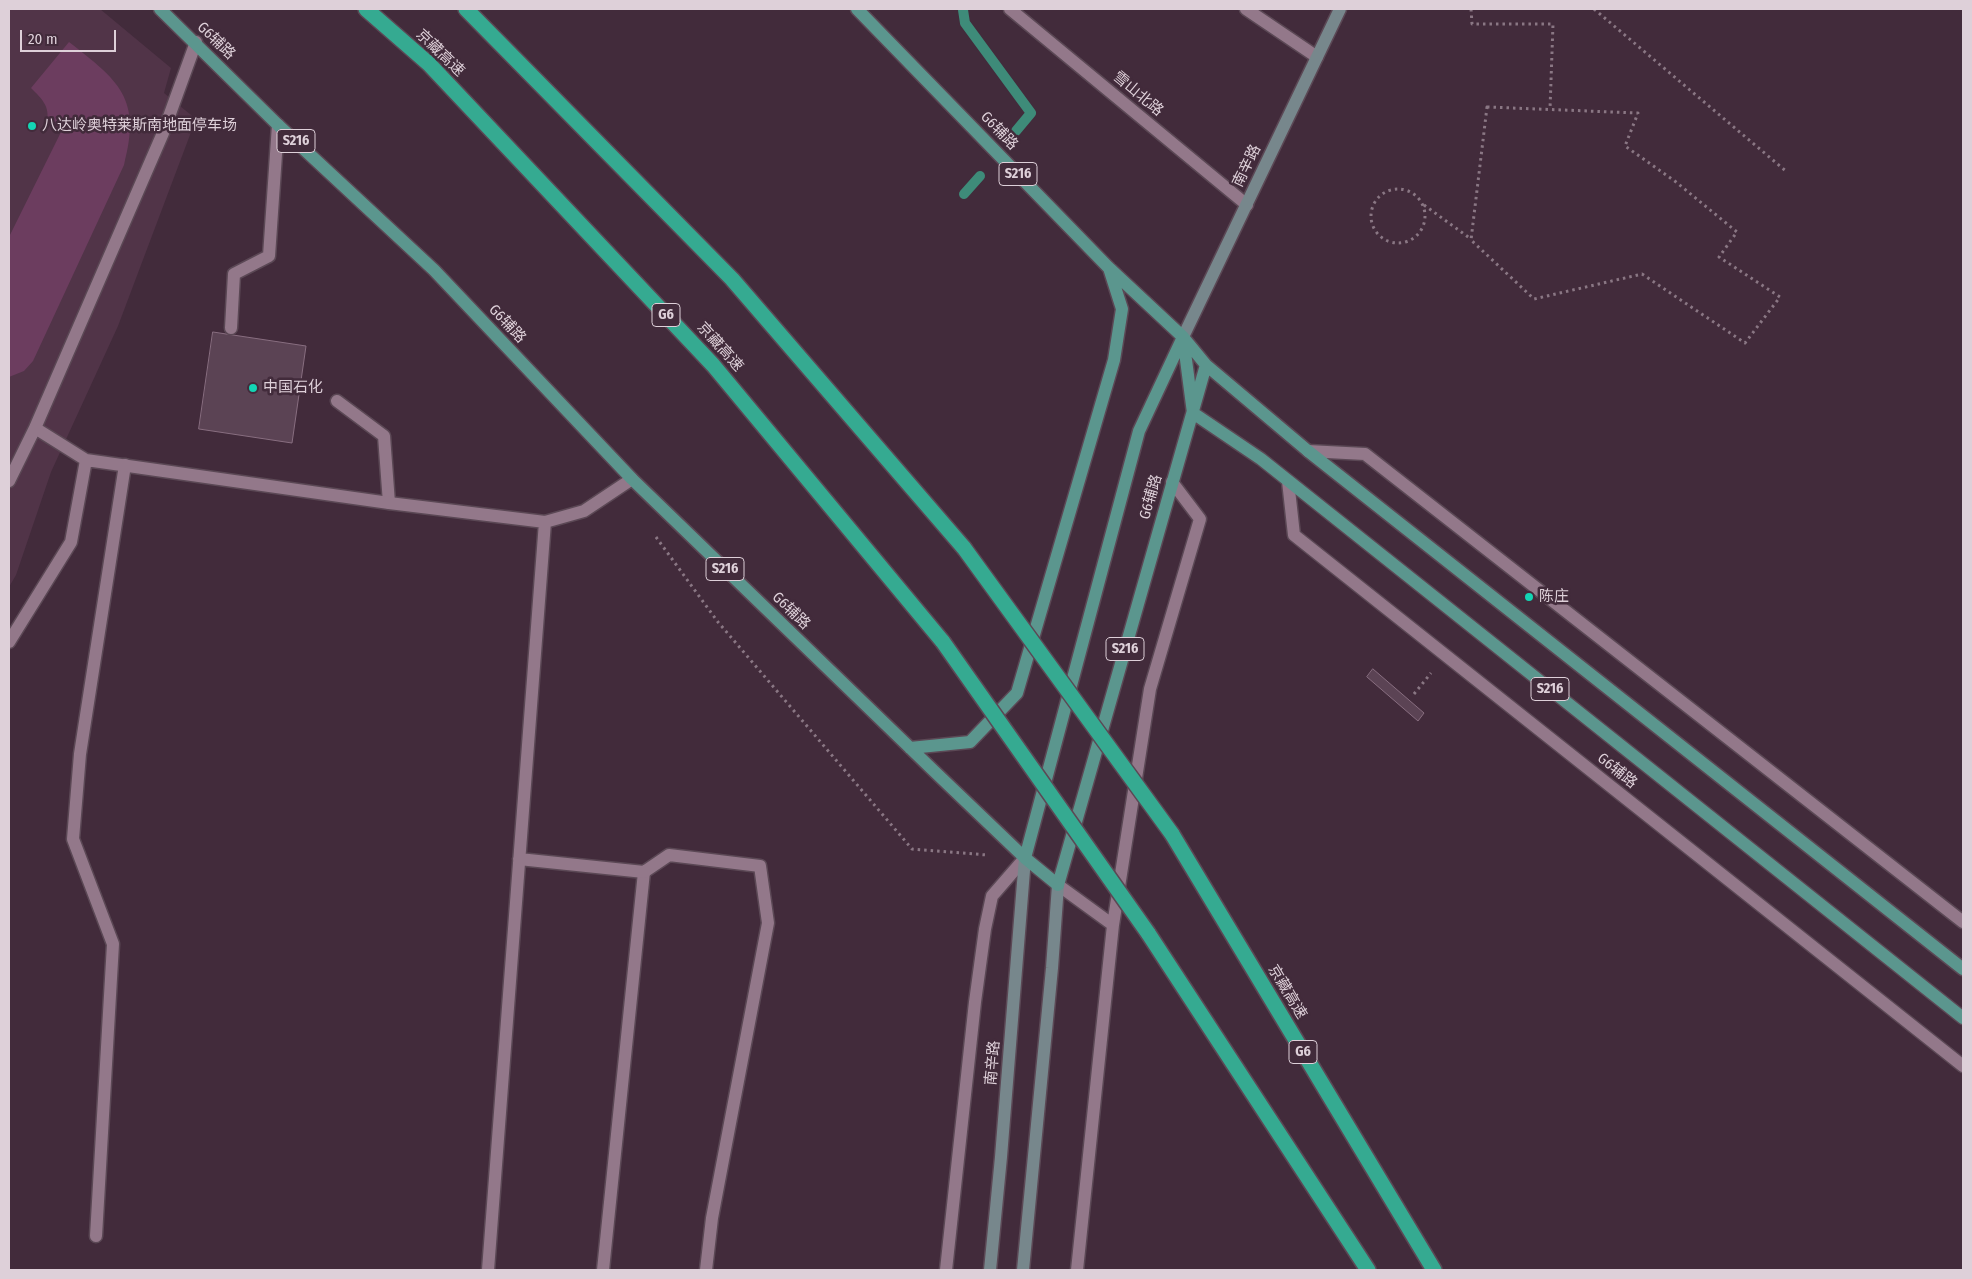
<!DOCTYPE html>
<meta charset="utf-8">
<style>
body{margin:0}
#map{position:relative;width:1972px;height:1279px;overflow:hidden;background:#422b3b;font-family:"Fira Sans Condensed",sans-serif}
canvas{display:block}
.frame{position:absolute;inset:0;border:10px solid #ded0d9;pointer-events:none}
.scale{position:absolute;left:20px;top:30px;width:96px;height:22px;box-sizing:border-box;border:2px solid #ded0d9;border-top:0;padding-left:6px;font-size:15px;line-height:18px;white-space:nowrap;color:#ded0d9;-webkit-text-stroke:4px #422b3b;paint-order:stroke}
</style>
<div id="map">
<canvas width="1972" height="1279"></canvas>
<div class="frame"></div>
<div class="scale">20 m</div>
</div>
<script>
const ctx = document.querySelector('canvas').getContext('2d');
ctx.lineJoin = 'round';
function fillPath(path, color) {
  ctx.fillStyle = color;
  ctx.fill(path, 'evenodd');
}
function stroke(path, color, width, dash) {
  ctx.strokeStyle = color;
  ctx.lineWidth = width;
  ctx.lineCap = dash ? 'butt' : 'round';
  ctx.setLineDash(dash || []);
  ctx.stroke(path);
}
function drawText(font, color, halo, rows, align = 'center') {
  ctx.font = font + ' "Fira Sans Condensed","Noto Sans SC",sans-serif';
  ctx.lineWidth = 5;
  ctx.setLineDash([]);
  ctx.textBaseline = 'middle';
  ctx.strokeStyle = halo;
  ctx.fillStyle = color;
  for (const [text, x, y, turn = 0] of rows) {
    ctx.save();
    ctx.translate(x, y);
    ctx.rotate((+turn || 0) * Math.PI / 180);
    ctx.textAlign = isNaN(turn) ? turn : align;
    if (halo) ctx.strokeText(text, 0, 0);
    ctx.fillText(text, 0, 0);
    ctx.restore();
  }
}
fillPath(new Path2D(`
 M9 9H100L171 68 164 93 196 119 118 326 51 472 16 575 9 587Z`), '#513448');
fillPath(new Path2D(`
 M69 42C119 81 142 98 124 165L33 361 24 371 9 377V237L62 130 47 122C50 106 42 99 31 88Z`), '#6c3d5f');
stroke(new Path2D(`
 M963 10 965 23 1031 113 1016 131
 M964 194 980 176`), '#3e8b79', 10);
const building = new Path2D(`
 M213 332 306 346 292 443 199 429Z
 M1373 669 1424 713 1418 721 1367 677Z`);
fillPath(building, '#5b4354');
stroke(building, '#886e80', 1);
const service = new Path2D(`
 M1246 9 1317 57
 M231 328 234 274 269 256 278 125
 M337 401 384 436 389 503
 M96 1236 113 944 73 839 80 754 125 465
 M603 1270 644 872`);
const minor = new Path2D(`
 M35 428 86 460 389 503 545 522 584 511 632 479
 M9 481 35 428 163 133 196 42
 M9 642 71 542 86 460
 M519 859 644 872 669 855 760 866 768 923 712 1218 706 1270
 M1058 885 1113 925
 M488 1270 545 522
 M946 1270 975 1002 985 929 992 896 1025 858
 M1077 1270 1113 925 1150 689 1200 519 1172 482`);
const tertiary = new Path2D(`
 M1010 9 1247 205
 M1308 451 1365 454 1963 922
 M1288 481 1294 535 1963 1066`);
const secondary = new Path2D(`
 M1183 337 1340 9
 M990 1270 1001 1157 1025 858
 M1023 1270 1052 968 1058 885`);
const primary = new Path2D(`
 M160 9 278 125 434 270 632 479 934 771 1025 858 1058 885 1206 365
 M857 9 1108 267 1183 337 1206 365 1308 451 1963 969
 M1183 337 1193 413 1261 459 1963 1018
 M910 748 970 742 1017 693 1114 360 1122 309 1109 268
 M1025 858 1139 431 1183 337`);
const motorway = new Path2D(`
 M366 9 429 64 713 365 943 642
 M466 9 732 279 964 548
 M1172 834 1434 1270
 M1148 933 1368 1270`);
stroke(service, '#5b4855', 15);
stroke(minor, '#5b4855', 15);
stroke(tertiary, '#5b4855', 15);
stroke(secondary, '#5b4855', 15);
stroke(primary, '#5b4855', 15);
stroke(motorway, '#5b4855', 18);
stroke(new Path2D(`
 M1471 9 1472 24H1553L1550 109
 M1594 9 1787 172
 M1487 107 1638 113 1625 146 1676 182 1737 232 1719 257 1780 297 1745 343 1642 274 1534 299 1471 240Z
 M1371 216a27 27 0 1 1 54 0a27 27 0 1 1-54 0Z
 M1424 205 1471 239
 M656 537 718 622 912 849 987 855
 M1414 694 1431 673`), '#8a7784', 3, [2.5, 4]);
stroke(service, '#93788a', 12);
stroke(minor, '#93788a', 12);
stroke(tertiary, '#93788a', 12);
stroke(secondary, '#77878c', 12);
stroke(primary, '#5b968e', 12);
stroke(motorway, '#35aa91', 15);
const motorwayBridge = new Path2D(`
 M964 548 1172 834
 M943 642 1148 933`);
stroke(motorwayBridge, '#5b4855', 18, []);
stroke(motorwayBridge, '#35aa91', 15);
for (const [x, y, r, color] of [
 [32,126,5,"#13d5b4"],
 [253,388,5,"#13d5b4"],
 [1529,597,5,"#13d5b4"]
]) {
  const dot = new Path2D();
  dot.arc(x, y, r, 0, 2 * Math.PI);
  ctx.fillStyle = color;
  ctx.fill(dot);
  stroke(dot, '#422b3b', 2);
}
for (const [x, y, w] of [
 [296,141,38],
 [1018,174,38],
 [666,315,28],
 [725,569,38],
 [1125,649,38],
 [1550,689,38],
 [1303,1052,28]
]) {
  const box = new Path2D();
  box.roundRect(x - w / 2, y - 11.5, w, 23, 4);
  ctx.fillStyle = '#422b3b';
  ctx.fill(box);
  stroke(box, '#ded0d9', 1);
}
drawText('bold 14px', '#ded0d9', null, [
 ["S216",296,141],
 ["S216",1018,174],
 ["G6",666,315],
 ["S216",725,569],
 ["S216",1125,649],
 ["S216",1550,689],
 ["G6",1303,1052]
]);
drawText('15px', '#ded0d9', '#422b3b', [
 ["G6辅路",216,41,44],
 ["京藏高速",440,53,44],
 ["雪山北路",1138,94,40],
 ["G6辅路",999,131,46],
 ["南辛路",1247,166,-64],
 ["G6辅路",507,324,47],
 ["京藏高速",720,347,48],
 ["G6辅路",1151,497,-74],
 ["G6辅路",791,611,44],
 ["G6辅路",1617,771,39],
 ["京藏高速",1287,992,59],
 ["南辛路",993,1063,-85]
]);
drawText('15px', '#ded0d9', '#422b3b', [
 ["八达岭奥特莱斯南地面停车场",42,126],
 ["中国石化",263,388],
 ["陈庄",1539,597]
], 'left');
</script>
